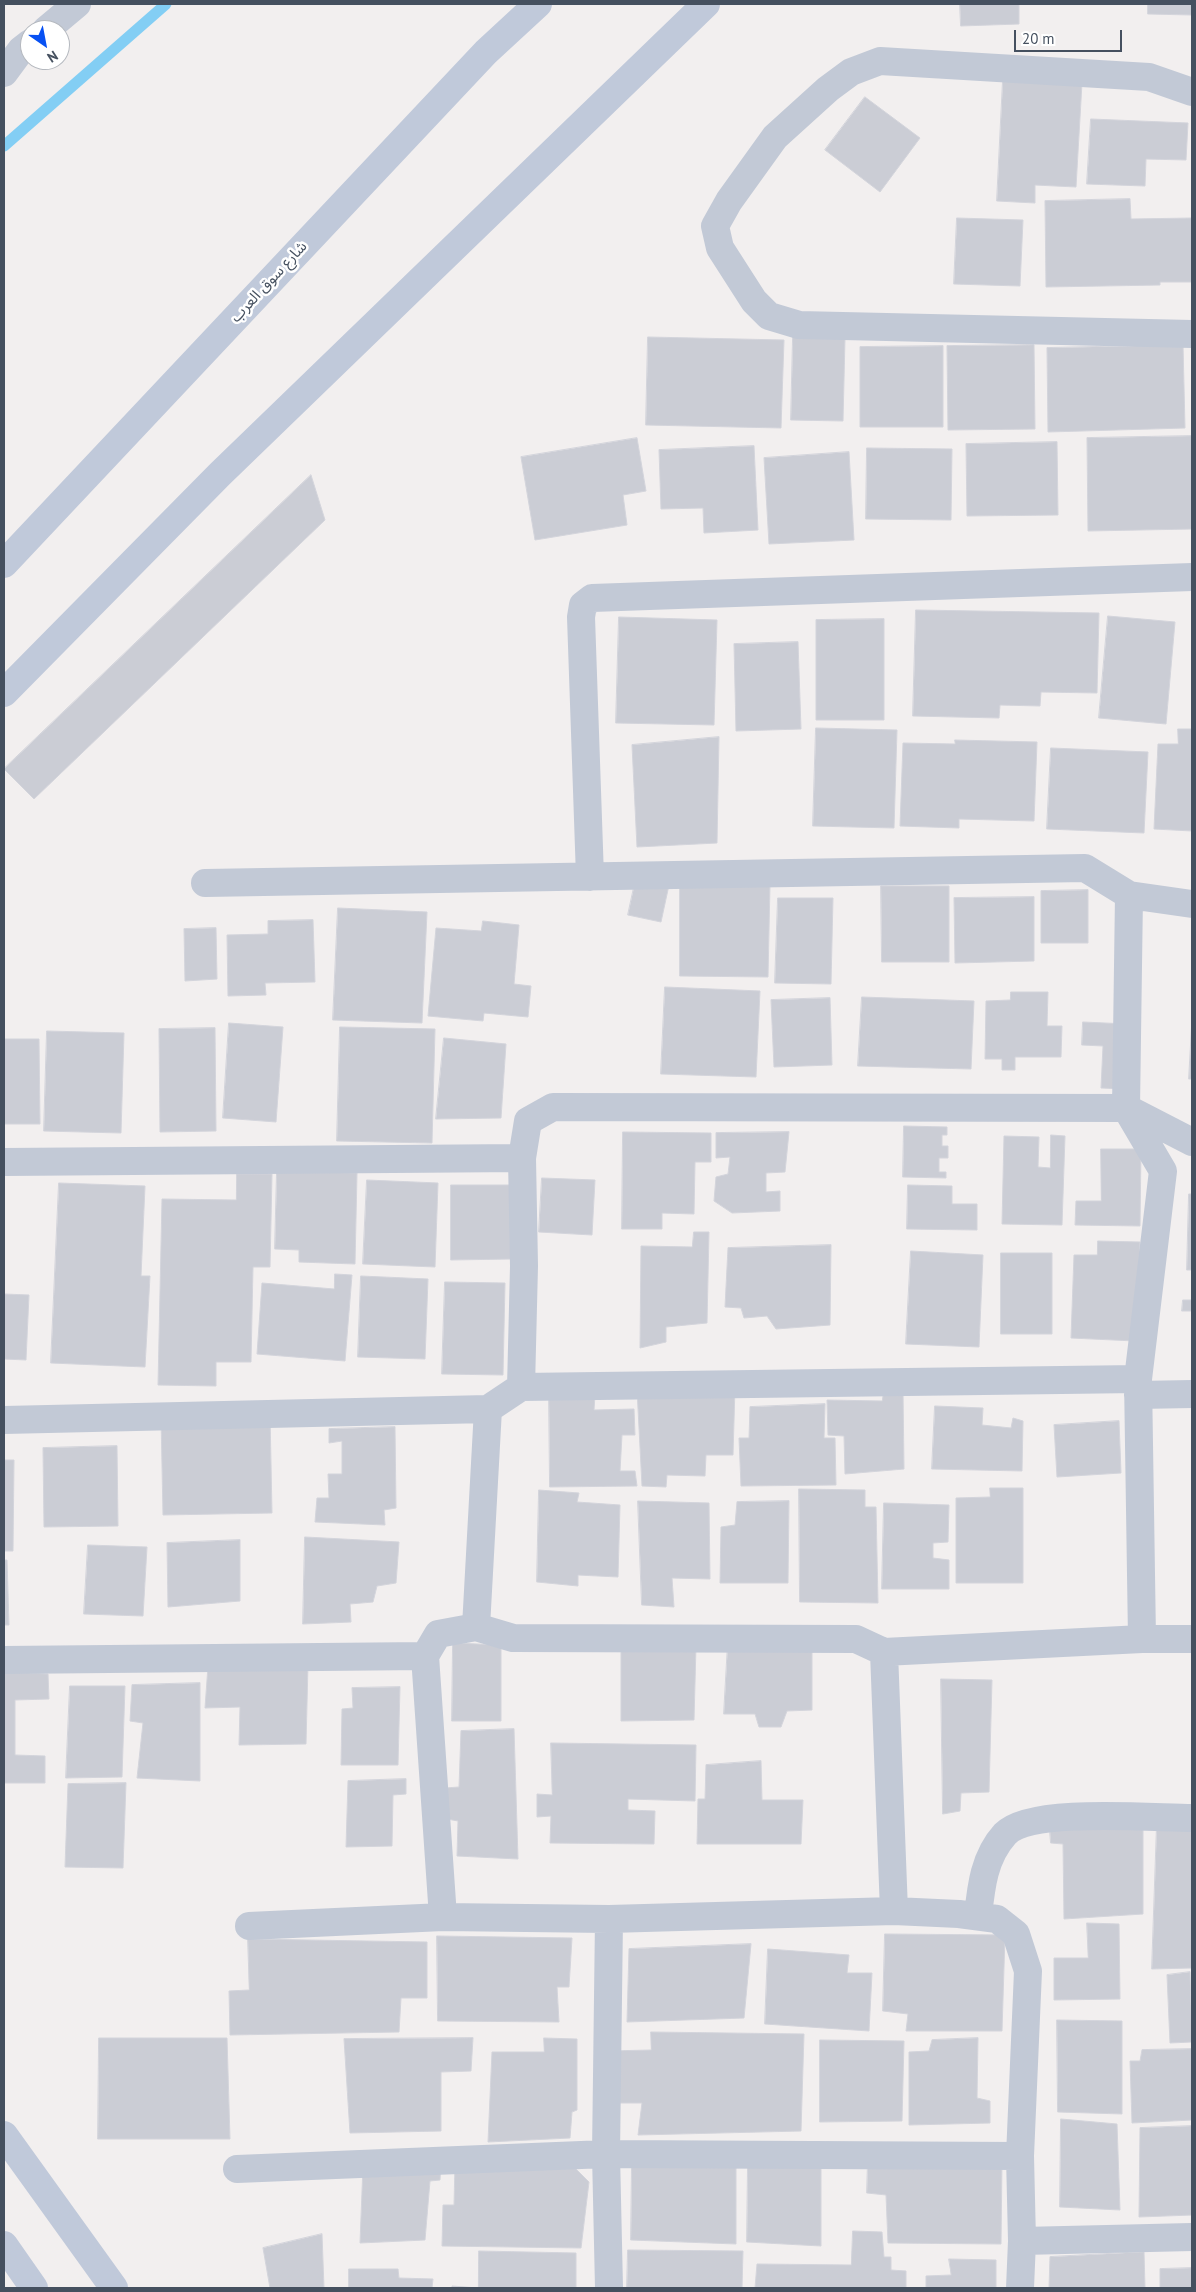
<!DOCTYPE html>
<meta charset="utf-8">
<style>
body{margin:0}
#map{position:relative;width:1196px;height:2292px;overflow:hidden;background:#f2efef;font-family:"PT Sans",sans-serif}
canvas{display:block}
.frame{position:absolute;inset:0;border:5px solid #45505f;pointer-events:none}
.north{position:absolute;left:20px;top:20px;width:50px;height:50px;box-sizing:border-box;background:#fff;border:1px solid #b5b9bf;border-radius:50%;rotate:147deg;font-size:14px;font-weight:700;line-height:20px;text-align:center;color:#45505f}
.north::after{content:'';display:block;margin:auto;width:18px;height:22px;background:#0851f3;clip-path:polygon(50% 0,100% 100%,50% 72%,0 100%)}
.scale{position:absolute;left:1014px;top:30px;width:108px;height:22px;box-sizing:border-box;border:2px solid #45505f;border-top:0;padding-left:6px;font-size:15px;line-height:18px;white-space:nowrap;color:#45505f;-webkit-text-stroke:4px #fff;paint-order:stroke}
</style>
<div id="map">
<canvas width="1196" height="2292"></canvas>
<div class="frame"></div>
<div class="north">N</div>
<div class="scale">20 m</div>
</div>
<script>
const ctx = document.querySelector('canvas').getContext('2d');
ctx.lineJoin = 'round';
function stroke(path, color, width, dash) {
  ctx.strokeStyle = color;
  ctx.lineWidth = width;
  ctx.lineCap = dash ? 'butt' : 'round';
  ctx.setLineDash(dash || []);
  ctx.stroke(path);
}
function fillPath(path, color) {
  ctx.fillStyle = color;
  ctx.fill(path, 'evenodd');
}
function drawText(font, color, halo, rows, align = 'center') {
  ctx.font = font + ' "PT Sans","Noto Sans Arabic",sans-serif';
  ctx.lineWidth = 5;
  ctx.setLineDash([]);
  ctx.textBaseline = 'middle';
  ctx.strokeStyle = halo;
  ctx.fillStyle = color;
  for (const [text, x, y, turn = 0] of rows) {
    ctx.save();
    ctx.translate(x, y);
    ctx.rotate((+turn || 0) * Math.PI / 180);
    ctx.textAlign = isNaN(turn) ? turn : align;
    if (halo) ctx.strokeText(text, 0, 0);
    ctx.fillText(text, 0, 0);
    ctx.restore();
  }
}
stroke(new Path2D(`
 M4 146 166 4`), '#83cef4', 11);
const building = new Path2D(`
 M960 4H1019V24L961 26Z
 M1148 4H1192V15L1148 14Z
 M1003 80 1082 83 1076 187 1035 185V203L997 201Z
 M865 97 920 138 880 192 825 150Z
 M1091 119 1188 123 1186 160 1146 159 1145 186 1087 184Z
 M1130 199 1131 219 1192 218V282H1160V285L1046 287 1045 201Z
 M957 218 1023 220 1020 286 954 284Z
 M648 337 784 340 781 428 646 425Z
 M793 337 845 338 843 421 791 420Z
 M1034 345 1035 429 948 430 947 346Z
 M1183 345 1185 428 1048 432 1047 348Z
 M943 346V427H860V347Z
 M1192 436V529L1088 531 1087 438Z
 M637 438 646 491 623 495 627 525 535 540 521 457Z
 M1057 442 1058 515 967 516 966 444Z
 M754 446 758 530 704 533 703 508 661 509 659 450Z
 M867 448 952 449 951 520 866 519Z
 M849 452 854 540 769 544 764 458Z
 M311 475 325 520 34 799 4 769Z
 M916 610 1099 613 1097 693 1041 692 1040 706 1000 705 999 718 913 716Z
 M1108 616 1175 622 1166 724 1099 718Z
 M619 617 717 620 714 725 616 723Z
 M884 619V720H816V620Z
 M798 642 801 729 736 731 734 644Z
 M816 728 897 730 894 828 813 826Z
 M1178 729H1192V831L1154 829 1158 744H1178Z
 M719 737 717 843 637 847 632 745Z
 M955 740 1037 742 1034 821 959 819V828L900 826 903 743 955 744Z
 M1051 748 1148 752 1144 833 1047 829Z
 M636 878 669 885 661 922 628 915Z
 M680 883 770 884 768 977 680 976Z
 M881 886H949V962H882Z
 M1088 890V943H1041V891Z
 M1034 897V961L955 963 954 898Z
 M778 898H833L831 984 775 983Z
 M338 908 427 912 422 1023 333 1020Z
 M313 920 315 982 265 983 266 995 228 996 227 935 268 934V921Z
 M483 921 519 925 514 984 531 986 528 1017 484 1013 483 1021 428 1016 436 928 481 931Z
 M216 928 217 979 185 981 184 929Z
 M665 987 760 991 756 1077 661 1074Z
 M1011 992H1048L1047 1026H1062L1061 1057H1015V1070H1002V1059H985L986 1001 1010 1000Z
 M862 997 974 1001 971 1069 858 1066Z
 M830 998 832 1065 774 1067 771 1000Z
 M1192 1019V1079H1189Z
 M1083 1022 1127 1024 1123 1089 1101 1088 1103 1046 1082 1045Z
 M229 1023 283 1027 276 1122 223 1118Z
 M340 1027 435 1029 432 1143 337 1141Z
 M215 1028 216 1131 160 1132 159 1029Z
 M47 1031 124 1033 121 1133 44 1131Z
 M444 1038 506 1044 501 1118 436 1119Z
 M4 1039H39L40 1124H4Z
 M904 1126 947 1127V1135H942V1146H948V1158H939V1172H946V1178L903 1177Z
 M623 1132 711 1133V1162H695L694 1214 662 1213V1229H622Z
 M789 1132 785 1172 766 1173V1192L780 1191V1211L732 1213 714 1201 716 1177 728 1174 730 1157 716 1158V1133Z
 M1051 1135 1065 1136 1062 1225 1002 1224 1004 1136 1039 1137 1038 1167 1050 1168Z
 M1101 1149H1141L1140 1226 1075 1225 1076 1201H1101Z
 M277 1171 357 1173 355 1264 299 1262V1250L275 1249Z
 M237 1174H272L270 1267H253L251 1362H216V1386L158 1385 162 1199 236 1200Z
 M542 1178 595 1180 592 1235 539 1232Z
 M367 1180 438 1183 435 1267 363 1264Z
 M59 1183 145 1186 141 1276H150L145 1367 51 1363Z
 M451 1185H512V1259L451 1260Z
 M908 1185 952 1186V1204H977V1230L907 1229Z
 M1189 1194H1192V1270H1187Z
 M694 1232H709L707 1323 666 1327V1342L640 1348 641 1246 692 1247Z
 M1098 1241 1140 1242 1135 1341 1071 1338 1074 1255H1097Z
 M831 1245 830 1325 776 1329 767 1316 744 1318 741 1308 725 1307 728 1248Z
 M911 1251 983 1255 979 1347 906 1344Z
 M1001 1253H1052V1334H1001Z
 M335 1274 352 1275 345 1361 257 1354 262 1283 334 1289Z
 M361 1276 428 1279 425 1359 358 1357Z
 M445 1282 505 1283 503 1375 442 1374Z
 M4 1294 29 1295 26 1360 4 1359Z
 M1183 1300H1192V1311H1182Z
 M735 1387 733 1455H706L705 1476 667 1475 666 1487 642 1486 637 1389Z
 M884 1391 903 1392 904 1469 845 1474 844 1436 828 1435 827 1400 882 1401Z
 M549 1395H595L594 1410 634 1409 635 1435H622L620 1471H635L637 1486 550 1487Z
 M825 1404 824 1438H835L836 1485 741 1486 739 1438H749L750 1407Z
 M935 1406 983 1408 982 1425 1011 1428 1013 1418 1023 1421 1022 1471 932 1469Z
 M270 1414 272 1513 163 1515 161 1416Z
 M1119 1421 1121 1473 1057 1477 1054 1425Z
 M395 1427 396 1508 384 1510 385 1525 315 1522 317 1498H329L328 1474H342V1441L329 1443V1429Z
 M117 1446 118 1526 44 1527 43 1448Z
 M4 1460H14L13 1551H4Z
 M990 1488H1023V1583H956V1498L990 1497Z
 M799 1489 865 1490V1507H876L878 1603 800 1602Z
 M539 1490 579 1493 577 1502 620 1505 618 1577 578 1575V1586L537 1582Z
 M638 1501 709 1503 710 1579 672 1578 674 1607 642 1605Z
 M789 1501 788 1583H720L721 1527 735 1525 737 1502Z
 M884 1503 949 1505 948 1542 933 1543V1558L949 1560V1589H882Z
 M305 1537 399 1542 396 1583 377 1586 373 1602 350 1604 351 1622 303 1624Z
 M240 1540V1601L168 1607 167 1543Z
 M88 1545 147 1547 143 1616 84 1614Z
 M4 1560H7L9 1625H4Z
 M453 1643 501 1645V1721H452Z
 M728 1643 812 1646V1710L787 1711 781 1727H759L755 1714H724Z
 M696 1646 694 1720 621 1721V1648Z
 M308 1664 306 1744 239 1745 240 1707 205 1708 208 1666Z
 M4 1672 48 1674 49 1699 15 1700V1755L45 1756V1783H4Z
 M941 1679 992 1680 989 1792 961 1793 960 1811 943 1814Z
 M200 1683V1781L137 1778 143 1723 130 1721 132 1685Z
 M70 1686H125L122 1777 66 1778Z
 M400 1687 398 1765H341L342 1709 353 1708 352 1688Z
 M514 1729 518 1859 457 1856 458 1821 447 1819 445 1788 459 1787 461 1731Z
 M551 1743 696 1745 695 1801 628 1799V1810L655 1811 654 1844 550 1843 551 1816 537 1817V1794L552 1795Z
 M761 1761 762 1800H803L801 1844H697L698 1799H705L706 1765Z
 M406 1779V1794L393 1795 392 1846 346 1847 348 1781Z
 M126 1783 123 1868 65 1867 68 1784Z
 M1049 1819H1143V1914L1064 1919 1063 1844 1051 1843Z
 M1157 1824H1192V1968L1152 1969Z
 M1087 1923 1119 1924 1120 1999 1054 2000V1958H1088Z
 M885 1934 1005 1935 1002 2031H906L908 2014 883 2011Z
 M437 1936 572 1938 569 1987H557L559 2022 438 2021Z
 M248 1939 427 1942V1998H401L399 2032 230 2035 229 1991 249 1990Z
 M751 1944 744 2018 627 2022 629 1949Z
 M768 1949 849 1955 847 1973H872L869 2031 765 2024Z
 M1190 1972 1192 2042 1170 2043 1167 1975Z
 M1057 2020 1122 2021V2114L1058 2112Z
 M651 2032 804 2034 801 2131 638 2135 642 2103H607L608 2051 651 2050Z
 M99 2038H227L230 2139H98Z
 M473 2038 471 2071 441 2072V2131L350 2133 344 2039Z
 M544 2038 577 2039V2110L572 2112 570 2138 488 2142 492 2052H544Z
 M978 2038 977 2098 990 2101V2123L909 2125V2052L929 2051 932 2040Z
 M820 2040 904 2041 902 2121 820 2122Z
 M1192 2049V2120L1132 2123 1130 2061H1140L1142 2050Z
 M1061 2119 1117 2124 1120 2210 1060 2207Z
 M1192 2126V2215L1139 2217 1140 2128Z
 M868 2160 1002 2161 1001 2244 888 2243 886 2195 867 2193Z
 M569 2162 589 2182 581 2248 442 2246 443 2205H454L455 2164Z
 M632 2162 736 2164V2244L631 2240Z
 M748 2162 821 2164V2246L747 2242Z
 M441 2163 440 2180 430 2181 425 2240 360 2243 363 2166Z
 M853 2231 882 2232 884 2257H891V2270L906 2271V2288H755L757 2264 851 2265Z
 M322 2234 324 2288H270L263 2248Z
 M628 2250 743 2251 742 2288H627Z
 M479 2251 576 2253V2288H452V2286L478 2288Z
 M1144 2252 1145 2288H1049L1050 2257Z
 M949 2259 996 2260V2288H926V2276L951 2275Z
 M1192 2268V2288H1160V2269Z
 M349 2269H398L399 2278 433 2279 432 2288H349Z`);
fillPath(building, '#cbcdd5');
stroke(building, '#d3d4db', 1);
stroke(new Path2D(`
 M46 30 77 4
 M4 73 21 50 30 43
 M1192 92 1149 77 880 61 851 72 828 89 775 137 729 201 715 226 720 248 754 301 769 316 799 325 1192 334
 M590 877 581 617 583 605 592 598 1192 577
 M205 883 1085 868 1129 895 1192 904
 M4 1162 522 1158
 M521 1387 524 1266 522 1158 528 1121 553 1107 1126 1108 1192 1142
 M1138 1395 1192 1394
 M4 1420 488 1409 521 1387 1138 1379
 M476 1627 488 1409
 M1142 1639H1192
 M884 1652 894 1911
 M425 1656 443 1917
 M4 1660 425 1656 438 1634 476 1627 513 1638 856 1639 884 1652 1142 1639 1138 1379 1163 1171 1126 1108 1129 895
 M978 1916C981 1887 984 1857 1005 1834 1030 1807 1154 1818 1192 1818
 M609 1919 606 2154 609 2288
 M249 1926 443 1917 609 1919 894 1911 959 1914 997 1919 1016 1934 1028 1971 1020 2156 1022 2241 1020 2288
 M237 2169 606 2154 1020 2156
 M1022 2241 1192 2237`), '#c2c9d6', 28);
stroke(new Path2D(`
 M4 564 486 52 538 4
 M4 693 220 474 706 4
 M4 2135 114 2288
 M4 2245 34 2288`), '#c0c9da', 28);
drawText('15px', '#45505f', '#fff', [
 ["شارع سوق العرب",269,282,-47]
]);
</script>
